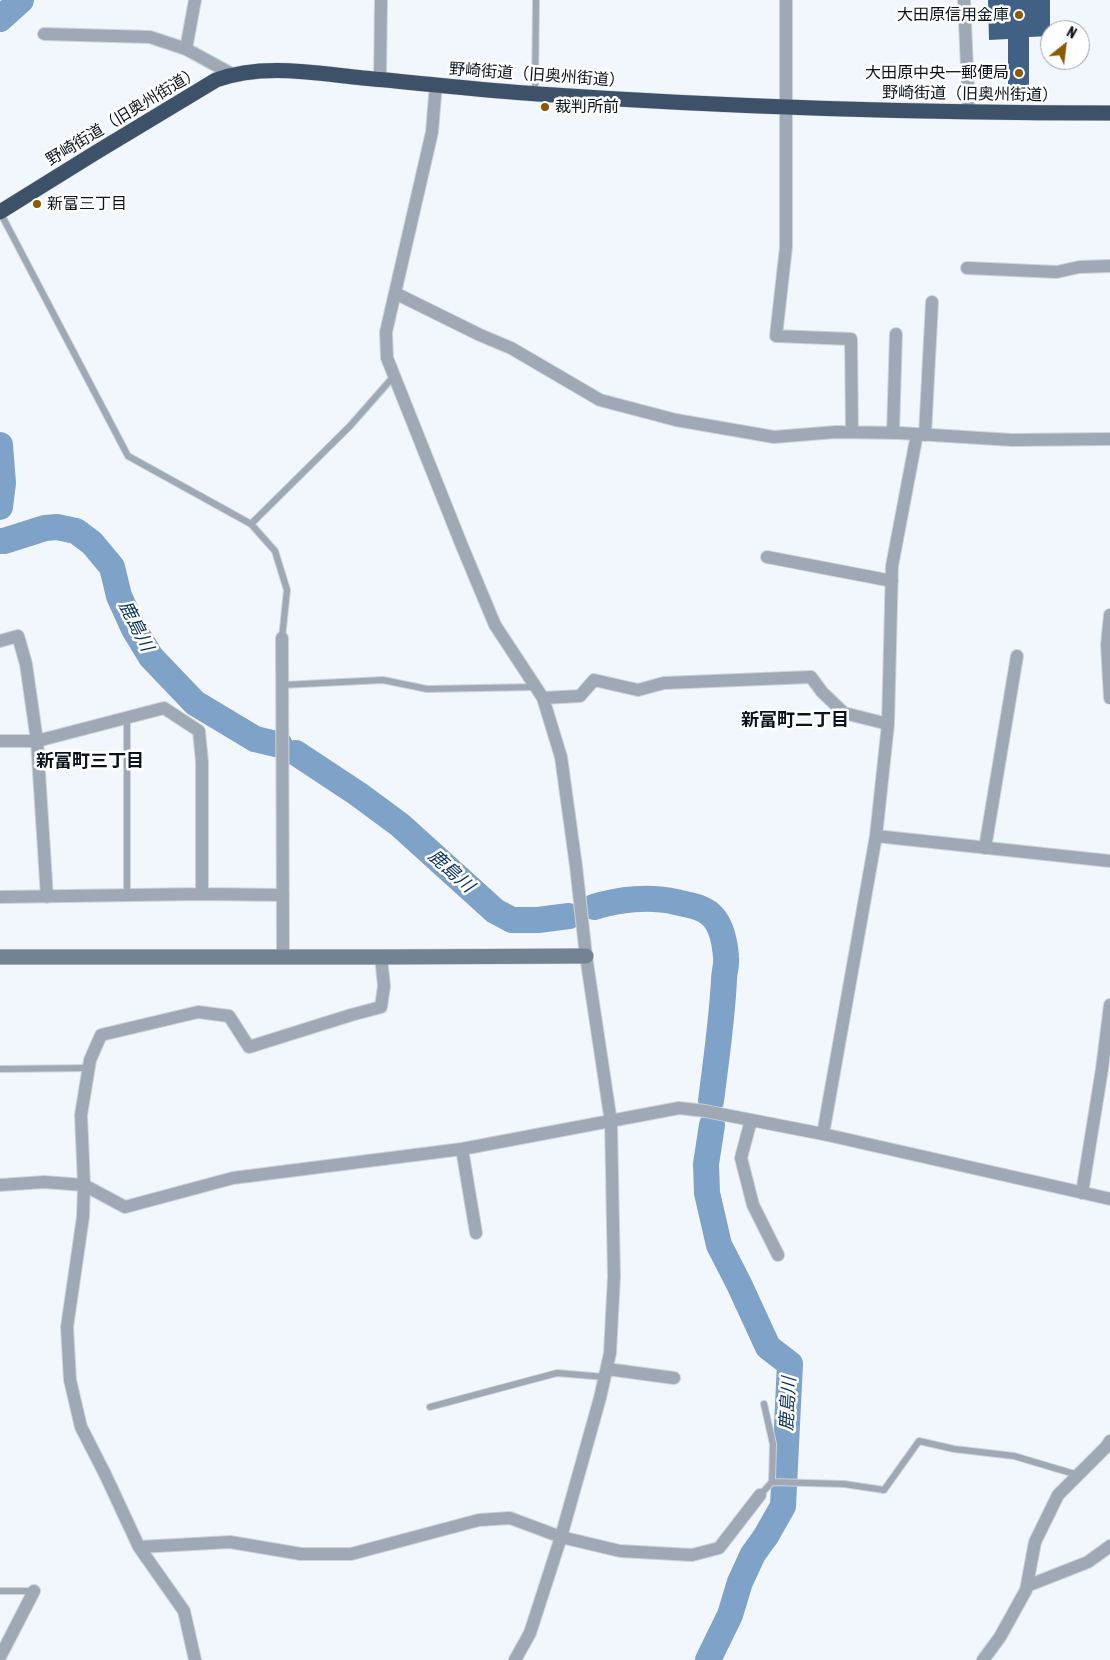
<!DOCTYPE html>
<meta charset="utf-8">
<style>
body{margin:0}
#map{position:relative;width:1110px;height:1660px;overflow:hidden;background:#f2f7fd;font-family:"Asap Condensed",sans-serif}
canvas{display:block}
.north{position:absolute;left:1040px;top:20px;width:50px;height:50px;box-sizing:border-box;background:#fff;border:1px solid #9da1a5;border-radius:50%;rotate:29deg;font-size:14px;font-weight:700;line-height:20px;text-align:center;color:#0b141d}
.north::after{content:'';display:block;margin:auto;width:18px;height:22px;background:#8c5905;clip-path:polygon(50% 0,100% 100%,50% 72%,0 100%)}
</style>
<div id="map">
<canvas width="1110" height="1660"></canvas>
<div class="north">N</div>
</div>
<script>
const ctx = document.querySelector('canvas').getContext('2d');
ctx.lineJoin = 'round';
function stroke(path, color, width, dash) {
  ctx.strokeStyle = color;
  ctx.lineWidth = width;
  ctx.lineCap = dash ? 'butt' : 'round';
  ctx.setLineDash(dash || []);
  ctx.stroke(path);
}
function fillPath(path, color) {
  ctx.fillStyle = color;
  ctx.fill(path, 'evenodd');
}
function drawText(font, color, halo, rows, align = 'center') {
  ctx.font = font + ' "Asap Condensed","Noto Sans JP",sans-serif';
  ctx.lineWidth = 5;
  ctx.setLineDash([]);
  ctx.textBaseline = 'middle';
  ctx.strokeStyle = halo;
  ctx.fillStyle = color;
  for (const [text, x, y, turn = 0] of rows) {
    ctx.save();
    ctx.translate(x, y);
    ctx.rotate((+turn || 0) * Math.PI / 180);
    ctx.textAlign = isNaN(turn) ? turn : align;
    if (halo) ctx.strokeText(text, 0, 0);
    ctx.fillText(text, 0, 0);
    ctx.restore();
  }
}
stroke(new Path2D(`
 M0 19 21 0
 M0 445 3 483 0 507
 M0 541H4L45 528 57 527 76 531 92 543 112 567 119 596 134 629 151 657 195 703 255 739 280 745
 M296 753 358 794 400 825 495 911 512 920H538L569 916
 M594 907C619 899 650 896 676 902 690 905 705 907 714 918 722 928 725 944 726 957 727 965 724 972 724 980 722 1020 716 1061 711 1101
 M708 1660 730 1615 740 1582 753 1554 766 1536 783 1506 790 1364 768 1347 739 1284 719 1245 707 1193 706 1164 712 1125`), '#7fa2c8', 26);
fillPath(new Path2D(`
 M988 0H1050V36L1029 37V90H1008V39L989 40Z`), '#416184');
const lane = new Path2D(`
 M535 94 536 0
 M0 212 128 456 251 524 275 551 287 590 282 638
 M251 524 350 426 394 376
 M283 685 383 680 427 689 535 687
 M127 895V718
 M0 1069 89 1068
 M430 1407 557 1373 605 1377
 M772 1482 844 1484 884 1490 919 1441 954 1449 1014 1456 1078 1475
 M760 1495 772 1482 773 1444 764 1404
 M0 1591H34`);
const street = new Path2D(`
 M786 0V247L776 336 851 339 852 432
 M964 0 969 113
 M44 34 150 37 186 49 232 74
 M186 49 195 0
 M380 79 381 0
 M436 84 432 132 386 332 387 358 462 546 495 625 543 698 561 757 576 866 586 956 611 1122 614 1277 610 1353 600 1398 561 1537 530 1633 515 1660
 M967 268 1057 272 1079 267 1110 266
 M395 293 480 335 511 348 600 400 676 420 774 437 836 432 900 433 1012 440 1110 439
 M893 433 896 334
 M925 435 932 302
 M767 557 892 581
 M1110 615 1107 645 1110 698
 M282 638 283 957
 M0 641 18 636 26 664 37 741 47 897
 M543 698 580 696 594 680 638 690 664 683 811 677 822 692 844 713 888 724 876 836 823 1134
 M888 724 892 566 917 434
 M0 741H37L164 708 199 731 202 762V894
 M876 836 1110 861
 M985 848 1017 656
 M0 897 202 894 283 895
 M751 1120 741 1158 753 1205 778 1255
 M462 1149 476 1233
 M0 1185 44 1182 84 1185 125 1207 233 1178 462 1149 679 1108 705 1111 823 1134 1110 1199
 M1082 1193 1102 1069 1110 1005
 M607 1369 674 1378
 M139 1547 230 1542 301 1554H351L479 1520 510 1518 561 1537 620 1551 692 1555 719 1548 760 1495
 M1027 1586 1088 1562 1110 1546
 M0 1657 34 1591
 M195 1660 184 1611 139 1547 105 1474 81 1427 70 1380 67 1327 83 1217 84 1185 81 1115 90 1060 101 1035 198 1012 229 1016 249 1047 351 1015 381 1007 384 986 381 957
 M983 1660 1000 1637 1026 1590 1035 1542 1058 1495 1106 1447 1110 1441`);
const secondary = new Path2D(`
 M0 957H381L586 956`);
const highway = new Path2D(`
 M0 212 95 153 216 80C263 63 314 73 363 78 421 83 479 90 538 94 728 107 919 113 1110 113`);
stroke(lane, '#cdd3d9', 8);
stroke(street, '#cdd3d9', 14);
stroke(secondary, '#cdd3d9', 16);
stroke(highway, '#cdd3d9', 16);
stroke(lane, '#9ea9b5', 6);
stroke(street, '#9ea9b5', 12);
stroke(secondary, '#748394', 15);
stroke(highway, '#3d5269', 15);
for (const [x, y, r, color] of [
 [1019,15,5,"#8c5905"],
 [1019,73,5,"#8c5905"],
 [545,107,5,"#8c5905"],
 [37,204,5,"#8c5905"]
]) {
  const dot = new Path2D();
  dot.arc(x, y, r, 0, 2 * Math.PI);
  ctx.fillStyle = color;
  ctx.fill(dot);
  stroke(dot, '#fff', 2);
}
drawText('16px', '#0b141d', '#fff', [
 ["大田原信用金庫",1009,15],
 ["大田原中央一郵便局",1009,73],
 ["裁判所前",555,107,"left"],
 ["新富三丁目",47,204,"left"]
], 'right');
drawText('16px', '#0b141d', '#fff', [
 ["野崎街道（旧奥州街道）",537,75,4],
 ["野崎街道（旧奥州街道）",970,94,1],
 ["野崎街道（旧奥州街道）",123,116,-31]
]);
drawText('italic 18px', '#093156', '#fff', [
 ["鹿島川",136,626,63],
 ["鹿島川",451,871,42],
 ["鹿島川",788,1404,-87]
]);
drawText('bold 18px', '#0b141d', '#fff', [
 ["新富町二丁目",795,720],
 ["新富町三丁目",90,761]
]);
</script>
